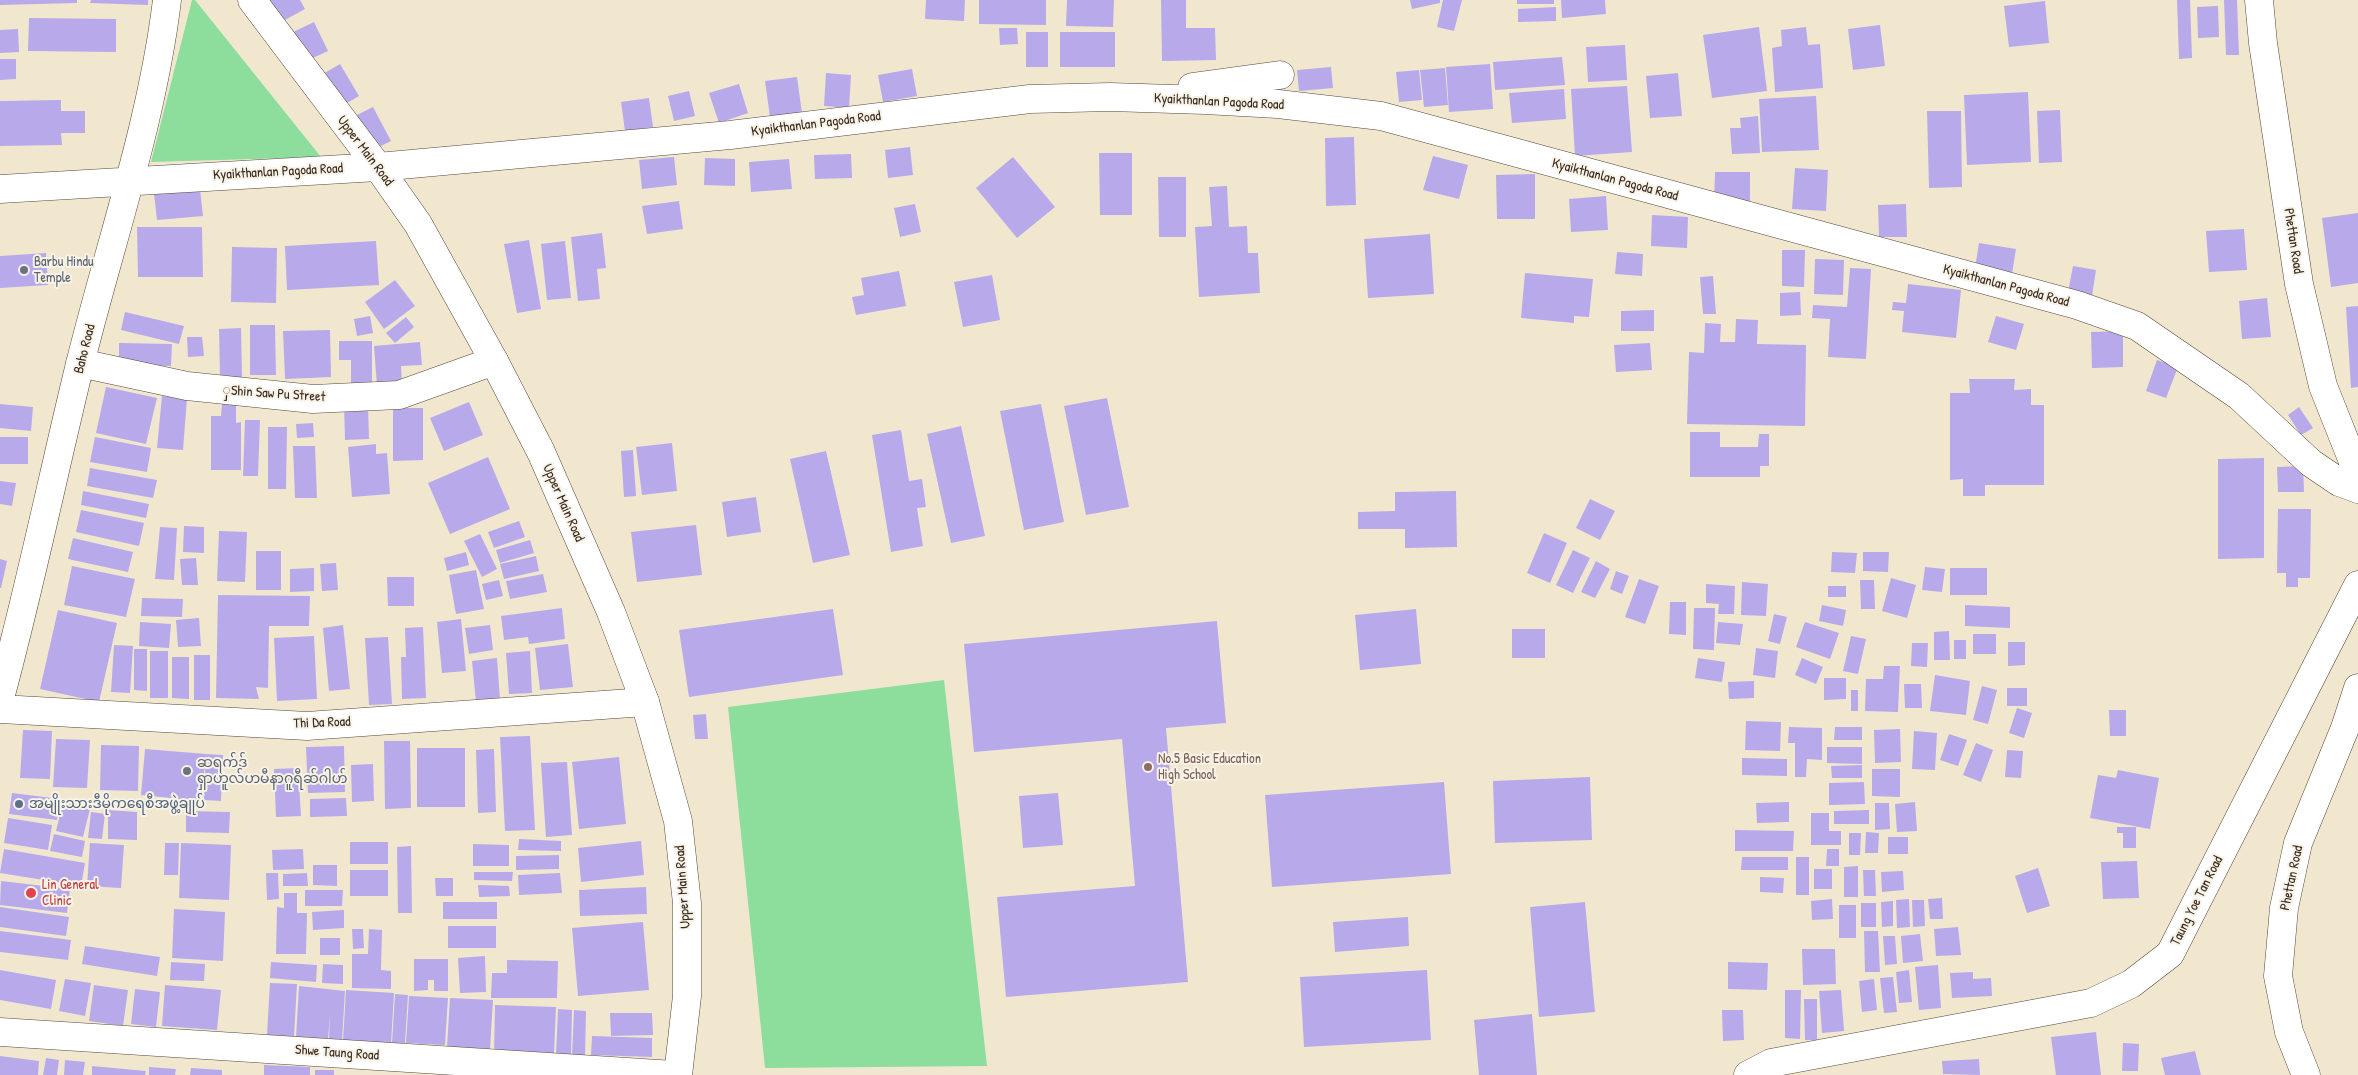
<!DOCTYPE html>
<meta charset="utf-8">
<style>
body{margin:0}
canvas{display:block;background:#f1e7cf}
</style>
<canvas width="2358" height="1075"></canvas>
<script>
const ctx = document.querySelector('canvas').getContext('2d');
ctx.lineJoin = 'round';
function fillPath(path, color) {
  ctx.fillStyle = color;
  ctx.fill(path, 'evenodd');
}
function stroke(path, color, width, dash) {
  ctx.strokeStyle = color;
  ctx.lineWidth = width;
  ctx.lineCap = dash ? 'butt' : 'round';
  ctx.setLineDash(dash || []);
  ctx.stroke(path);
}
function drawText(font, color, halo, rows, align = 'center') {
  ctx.font = font + ' "Patrick Hand","Noto Sans Myanmar",sans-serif';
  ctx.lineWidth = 4;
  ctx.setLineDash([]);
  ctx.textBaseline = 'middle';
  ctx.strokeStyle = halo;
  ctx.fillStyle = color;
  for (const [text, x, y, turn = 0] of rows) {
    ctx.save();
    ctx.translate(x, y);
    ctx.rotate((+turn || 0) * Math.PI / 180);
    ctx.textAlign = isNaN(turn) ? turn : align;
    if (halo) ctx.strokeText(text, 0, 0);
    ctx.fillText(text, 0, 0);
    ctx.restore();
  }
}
fillPath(new Path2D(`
 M192 0H195L321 157 151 162Z
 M944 680 987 1066 765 1068 728 707Z`), '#8ddd9c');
fillPath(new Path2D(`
 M0 0H77V3L0 5Z
 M91 0H148V5L90 3Z
 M257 0H300L305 9 272 27Z
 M926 0H965L964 21 925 19Z
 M979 0H1046V25L979 24Z
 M1067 0H1114L1113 27 1066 26Z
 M1161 0H1186V28H1215L1216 60 1162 61Z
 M1410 0H1440V3L1412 9Z
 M1443 0H1462L1454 31 1437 27Z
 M1517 0H1554V4H1517Z
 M1561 0H1605L1606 14 1562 18Z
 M2177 0H2190L2192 58 2179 59Z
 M2224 0H2237L2239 55H2226Z
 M2045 1 2049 43 2009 47 2004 6Z
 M2218 6 2219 37 2198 38 2197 7Z
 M1556 7V21L1518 22V9Z
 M29 18 116 19V52L28 51Z
 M314 22 328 51 300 64 287 35Z
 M1880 25 1885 66 1853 70 1848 29Z
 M1759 27 1767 91 1712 98 1703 35Z
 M1806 27 1808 45 1820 44 1823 88 1775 92 1772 48 1782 46 1781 30Z
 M999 28H1017L1018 44 1000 45Z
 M18 29 19 52 0 53V30Z
 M1026 32H1048V67H1026Z
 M1060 32H1115V67H1060Z
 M1625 45 1627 80 1588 82 1586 47Z
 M1562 57 1565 85 1495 90 1493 62Z
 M0 59H16V79L0 80Z
 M340 64 359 96 335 110 316 78Z
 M1490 64 1493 109 1449 112 1446 67Z
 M1331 67 1333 88 1299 91 1297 70Z
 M1445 68 1448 105 1424 107 1420 70Z
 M912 69 917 96 883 102 878 75Z
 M1419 70 1422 100 1399 102 1396 72Z
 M826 73 851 75 849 108 824 106Z
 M1678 73 1682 116 1650 118 1646 76Z
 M797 77 802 113 770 117 765 81Z
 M739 84 748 113 719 123 709 93Z
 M1627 86 1632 152 1575 156 1571 89Z
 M1564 89 1566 119 1512 123 1509 93Z
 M689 91 695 116 674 121 668 96Z
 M2028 92 2031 162 1967 165 1964 95Z
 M1816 96 1819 150 1762 152 1759 99Z
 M649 98 653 127 625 131 621 102Z
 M61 100V111H85V133H61L62 145 0 146V101Z
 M373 107 391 141 369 152 351 118Z
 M2060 110 2062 162 2039 163 2037 111Z
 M1927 111H1961L1962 187 1929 188Z
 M1758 116 1760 153 1732 154 1730 128H1741L1740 118Z
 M1354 137 1356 205 1326 206 1325 138Z
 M910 147 913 175 888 178 885 150Z
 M1099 153H1132V215H1100Z
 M851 154 852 178 815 179 814 155Z
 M1433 156 1468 165 1459 199 1423 190Z
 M674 157 677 185 642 189 639 160Z
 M1013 157 1055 207 1017 238 976 188Z
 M705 158 735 159V186L704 185Z
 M789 159 792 189 751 192 749 162Z
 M1795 168 1828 170 1826 211 1792 209Z
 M1715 172H1750V202H1714Z
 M1535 174V219H1497L1496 175Z
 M1158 177H1186V237H1159Z
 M1227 186 1229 227 1247 226 1248 253H1258L1260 293 1199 297 1195 227 1212 226 1209 187Z
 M200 189 203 216 157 220 154 194Z
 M1606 196 1608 230 1571 232 1569 199Z
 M679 201 683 229 647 234 642 206Z
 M915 204 921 232 900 237 894 208Z
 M1906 204 1907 237H1879L1878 205Z
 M2358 213V283L2331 287 2322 218Z
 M1652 215 1688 217 1687 248 1651 246Z
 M137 227H202L203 277H138Z
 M2244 229 2247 270 2209 272 2206 231Z
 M602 233 606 268 597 269 600 299 578 301 571 237Z
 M1430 234 1434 294 1368 298 1364 239Z
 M529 240 541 309 517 313 504 244Z
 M376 241 379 285 287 290 285 246Z
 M565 241 571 298 547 300 541 244Z
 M1979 243 2016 249 2012 274 1975 268Z
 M232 247 277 248 276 303 231 302Z
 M1782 250H1805L1804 287 1782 286Z
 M1617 252 1643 254 1642 276 1615 274Z
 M46 253 48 285 0 288V256Z
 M1815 259 1844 260 1843 295 1814 294Z
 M2073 266 2096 270 2092 296 2068 292Z
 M1850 268 1871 269 1866 359 1828 357 1830 319 1812 318 1813 305 1847 307Z
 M899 271 906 306 856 315 852 297 864 295 861 278Z
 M1525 273 1593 279 1589 317 1574 316V323L1521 318Z
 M992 275 1000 320 963 327 954 282Z
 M1713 276 1716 314H1703L1700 277Z
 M395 280 415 306 384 329 365 302Z
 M1908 284 1961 290 1956 338 1902 332 1904 311 1892 310 1893 302 1906 303Z
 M1800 292 1801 315 1780 316V293Z
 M2267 298 2271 337 2242 339 2239 301Z
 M2358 306V387L2351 388 2346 307Z
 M1654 310V331H1621V311Z
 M125 312 184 326 179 344 121 330Z
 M370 316 373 333 357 336 354 319Z
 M1996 316 2024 324 2016 350 1988 342Z
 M406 317 414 327 395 343 386 333Z
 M1736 319 1758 320 1757 344 1806 345 1805 426 1687 424 1689 352 1704 353 1705 323 1721 324 1720 342H1735Z
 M250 325H275L276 375H250Z
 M241 328 242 377H220L219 329Z
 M330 330 331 377 285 379 283 331Z
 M2123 331V367L2092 368 2091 332Z
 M187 337H202L204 356 188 357Z
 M339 341H372V391H351V360H339Z
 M420 342 422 365 401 366 402 384 377 386 374 346Z
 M119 343 172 344 171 366 119 365Z
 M1650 343 1652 370 1616 372 1614 345Z
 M2157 360 2178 367 2166 398 2146 391Z
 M1969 379H2015L2014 390 2031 389V405H2044V485H1985V496H1963V479L1950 480V393H1970Z
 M106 387 157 398 146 444 96 433Z
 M162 396 187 398 183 450 157 448Z
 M1107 398 1129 507 1086 515 1064 406Z
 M469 402 483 435 444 451 430 418Z
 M236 403V423L241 422V470H211V416H221L222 404Z
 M0 404 33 407 31 431 0 428Z
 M1041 404 1064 522 1024 530 1000 411Z
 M344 405H368L369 439 345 440Z
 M2299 407 2313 428 2301 435 2288 415Z
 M393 408H423V460L393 461Z
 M245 420H260L258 476H243Z
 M313 423 314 437 297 438 296 424Z
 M961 426 985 536 951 543 927 434Z
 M268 427H287L286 489H268Z
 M901 430 909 481 922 479 926 507 917 508 923 546 891 552 872 435Z
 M1690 432H1720V447H1758L1759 434H1769V466H1760V477H1690Z
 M0 437H28V464H0Z
 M95 437 151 448 147 472 90 462Z
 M672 443 677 491 642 495 636 447Z
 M376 444V454L387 453 390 494 352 497 348 447Z
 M293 446H315L317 498H295Z
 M633 450 636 496 624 497 621 451Z
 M826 451 850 555 813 563 790 459Z
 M488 457 510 509 450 534 428 483Z
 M2264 458V558L2218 559V459Z
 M2303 466 2304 492H2278L2277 467Z
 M90 468 157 480 153 498 87 486Z
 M0 481 16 483 12 506 0 504Z
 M83 491 149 504 146 518 81 505Z
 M1456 491 1457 547 1405 548V529H1358V512L1395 511V492Z
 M756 497 761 532 727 537 722 502Z
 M1590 499 1615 511 1600 540 1576 528Z
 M2278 509H2311L2310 578H2298V587H2286V573H2277Z
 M81 510 144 523 139 546 76 532Z
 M519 521 525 537 494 548 488 532Z
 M696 525 702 575 637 582 631 532Z
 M184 526 204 527V553L183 552Z
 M160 527 177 528 174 580 155 579Z
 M219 531 247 532 245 582 217 581Z
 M1544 533 1567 543 1550 583 1527 573Z
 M480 534 497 569 482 577 464 541Z
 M73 538 133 552 128 572 68 559Z
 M530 540 534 553 500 563 496 550Z
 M1573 550 1590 558 1573 593 1556 585Z
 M256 551H281V590H256Z
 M466 552 469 565 447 571 444 558Z
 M1832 552 1857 553 1855 573 1831 572Z
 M1863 552H1889L1888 572 1863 571Z
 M536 556 539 571 504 579 500 564Z
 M196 558 198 585H182L180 559Z
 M0 559 7 561 1 588H0Z
 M1596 561 1610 569 1595 598 1581 592Z
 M336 563 338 590 322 591 320 564Z
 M72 566 135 579 126 617 64 605Z
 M1925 567 1945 569 1942 592 1922 590Z
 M314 568V591L290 592V569Z
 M1950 568H1987V595H1950Z
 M476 570 484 609 456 614 449 575Z
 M1616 571 1629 576 1622 594 1610 589Z
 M543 574 547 592 510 599 506 581Z
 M387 577H414V606H388Z
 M1891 578 1916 585 1907 618 1882 611Z
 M1639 579 1659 586 1645 624 1625 617Z
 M499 580 503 596 486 600 482 584Z
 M1860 580H1874L1875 609H1861Z
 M1742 582 1768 584 1766 616 1741 615Z
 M1706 584 1735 586 1734 614H1718L1719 604 1706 603Z
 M1828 586H1846V597H1828Z
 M218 595 310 596 309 626H269L268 688 256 687 259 699 216 698Z
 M142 598 183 599 182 617 141 616Z
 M1670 602H1686V635L1669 634Z
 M1822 605 1846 610 1843 626 1819 621Z
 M1965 605 2010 607V628L1965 626Z
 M562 608 565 639 529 644 528 637 504 640 501 616Z
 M1694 608H1715L1714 650 1693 649Z
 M833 609 843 675 689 697 679 630Z
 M1416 609 1421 664 1360 670 1355 615Z
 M58 610 117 623 99 702 40 689Z
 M1774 614 1787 617 1780 644 1768 641Z
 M199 618 201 646 178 647 176 620Z
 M461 619 466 671 442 673 437 622Z
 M1217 621 1226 723 1166 728 1188 982 1006 997 997 897 1135 886 1122 739 974 752 964 644Z
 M140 622 171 624 169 648 139 646Z
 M1718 622 1743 624 1740 645 1716 643Z
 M1805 622 1839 633 1830 659 1796 647Z
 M343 625 350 689 329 691 323 628Z
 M490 625 493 650 469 654 465 628Z
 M423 627 426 698 402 699 401 657H406L405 628Z
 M1512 629H1545V658H1512Z
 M1949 631 1950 660H1934V632Z
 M1973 634H1996V654H1973Z
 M314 636 317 699 277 701 274 638Z
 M1851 636 1866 639 1858 674 1843 671Z
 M388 637 392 704 369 705 365 638Z
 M1954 640H1966V659H1954Z
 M2008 642H2025V665L2008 666Z
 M1912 643H1928L1927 667 1911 666Z
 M568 644 573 687 540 690 535 648Z
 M114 645 133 646 130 693 111 692Z
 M1756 648 1778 651 1775 678 1753 675Z
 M134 649H147V691L134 690Z
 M150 651H168V698H150Z
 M530 651 532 693 509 694 506 653Z
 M194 655H210V700H194Z
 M172 657H189V699L172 698Z
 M497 658 500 700 476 702 472 661Z
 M1698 658 1725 662 1722 682 1695 678Z
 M1802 658 1823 667 1816 684 1795 675Z
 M1884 666H1900L1898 712 1865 711 1866 679H1883Z
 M1935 675 1970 681 1966 715 1930 711Z
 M1824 678H1846V699L1824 700Z
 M1754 681V698L1729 699 1728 682Z
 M1904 684H1921L1922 708H1905Z
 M1982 686 1997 690 1988 724 1973 720Z
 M2007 688H2027V706H2007Z
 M1851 690H1858V711H1851Z
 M2017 708 2032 713 2024 738 2009 733Z
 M2109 710H2126V736H2110Z
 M706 714 708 739H695L693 715Z
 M1746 721 1781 722 1780 751 1745 750Z
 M1789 727 1822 728V760L1807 759 1806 777H1795V743H1788Z
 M1835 727H1862V740H1834Z
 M1900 729 1901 762 1875 763 1874 730Z
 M23 730 52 731 50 779 20 778Z
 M1914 731 1937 733 1935 770 1912 769Z
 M1949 734 1967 740 1958 766 1940 760Z
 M530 736 535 830 505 831 500 737Z
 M56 739 90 740 87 788 53 787Z
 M384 741H410L411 808 385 809Z
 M1976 743 1993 750 1981 782 1963 775Z
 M101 745 139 746 138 791 100 790Z
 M344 746 345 792 308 793 306 747Z
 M1827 747H1862V764L1827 763Z
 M417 748H465V807H417Z
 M145 749 206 754 201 801 141 795Z
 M494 749 496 812 478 813 476 750Z
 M2007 750 2023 751 2021 778 2005 777Z
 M206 754 223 755 221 801 204 800Z
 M619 757 626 824 579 829 572 762Z
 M1742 758 1787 759V776L1742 775Z
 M567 762 572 835 546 837 541 763Z
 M373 764 374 801 352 802 351 765Z
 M1862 765V778H1832L1831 766Z
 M298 768 301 816 276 817 274 769Z
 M1872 769H1900V797L1872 796Z
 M2118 770 2159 778 2150 829 2090 818 2098 775 2116 778Z
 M1590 777 1592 840 1495 843 1493 781Z
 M1444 782 1451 874 1272 887 1265 795Z
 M1864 782 1865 804 1829 805V783Z
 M12 793 60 799 57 820 9 814Z
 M1058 793 1063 845 1023 848 1019 796Z
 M346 798 347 816 310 817V799Z
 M63 802 90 809 83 837 56 831Z
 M1789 802V822L1757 823 1756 803Z
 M1915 802 1917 831 1897 832 1895 804Z
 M1875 803H1889L1890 829 1875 830Z
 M108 810 137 812V840L108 839Z
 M1869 810V824H1834V811Z
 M186 811 230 812 229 833 186 832Z
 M91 812 105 814 102 839 88 838Z
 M1811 813H1829V831H1841V845H1811Z
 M8 818 52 825 48 850 4 843Z
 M2117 827H2136V848H2123V833H2117Z
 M1735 830 1794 831 1793 851H1735Z
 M1866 832 1879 833 1878 853H1865Z
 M1849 833H1861L1860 855H1849Z
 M54 834 85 841 82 857 50 851Z
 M1888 837H1908V854H1888Z
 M519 839 561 841V851L518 850Z
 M641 841 644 875 581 882 578 848Z
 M350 842H388V864H350Z
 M90 843 124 845 121 888 87 886Z
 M165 843H179L178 875H164Z
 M181 843 231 845 229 900 179 898Z
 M473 844 509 845V866H473Z
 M411 846 412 913H398L397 847Z
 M4 849 85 863 81 886 0 873Z
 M303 849 304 869 273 870 272 850Z
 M1827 849H1839V866H1826Z
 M559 855V869L516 870V856Z
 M1742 857H1788V870H1741Z
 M1796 857H1809V895H1796Z
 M2137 861 2139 898 2103 899 2101 862Z
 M313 865H337V886L313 885Z
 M1858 866V897H1844V867Z
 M2038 868 2050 906 2027 913 2015 876Z
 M1814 869H1832V889H1814Z
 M350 870H388V896H350Z
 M1863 870H1875L1876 896H1864Z
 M1903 871 1904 890 1882 892 1881 872Z
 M474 872H513L512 881 474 880Z
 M266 873H278L279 899 267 900Z
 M307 873 308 886H283V874Z
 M560 873 562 893 519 895 518 875Z
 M1760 877 1784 878 1783 893 1760 892Z
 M435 878H453V896H436Z
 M1 881 70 889 67 913 0 905Z
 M478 885 509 886 510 896 479 897Z
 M646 887 647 914 580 916 579 890Z
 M305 890H343L342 906H305Z
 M284 893H297V913H307L306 954H276L277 907 284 908Z
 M1942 898 1943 919H1930L1928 899Z
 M1832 899 1833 919 1812 920 1811 901Z
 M1909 899 1910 927 1897 928 1896 900Z
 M1912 900H1924L1925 926 1913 927Z
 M1893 901V926L1882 927 1881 902Z
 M443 902H497V919H443Z
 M1585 902 1595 1012 1539 1017 1530 907Z
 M1861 903H1876V927H1861Z
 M1839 905H1856V938H1839Z
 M0 907 69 917 66 936 0 927Z
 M174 909 225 912 223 961 172 958Z
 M344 910V928L313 930 312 912Z
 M1408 917 1409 946 1335 952 1333 922Z
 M643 922 649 990 578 996 572 928Z
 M448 926H496V948H448Z
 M1958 927 1961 955 1936 956 1934 929Z
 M352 929H363L364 948 353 949Z
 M369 929 382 930 381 970 391 971V989L352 988V954H368Z
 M0 931 71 940 68 960 0 952Z
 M1864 931H1878L1880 972H1865Z
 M1920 934 1923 961 1903 963 1901 936Z
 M1883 936H1895L1897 964 1885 965Z
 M320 938H340V955H320Z
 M85 946 160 957 157 976 82 964Z
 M1802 949H1835L1836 984 1803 985Z
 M485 956 486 992 460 993 458 958Z
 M414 959H448V991H434V980H428V990L414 991Z
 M507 960 558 961 557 998H491L492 973H507Z
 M171 962 205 964 204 981 170 980Z
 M271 962 317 965 316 982 270 978Z
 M1728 962 1768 963 1767 990 1728 989Z
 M323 964 343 965V984L322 983Z
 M1938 965 1941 1008 1919 1010 1915 967Z
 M0 970 56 980 51 1009 0 1000Z
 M1427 970 1431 1040 1304 1047 1300 977Z
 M1909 970 1912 1002 1899 1003 1896 972Z
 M1973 972V979L1991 978 1992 996 1952 998 1950 973Z
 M1893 977 1897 1012 1884 1013 1880 978Z
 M65 979 91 983 85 1016 59 1011Z
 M1874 979 1877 1010 1862 1012 1859 981Z
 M270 983 297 984 294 1037 267 1035Z
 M94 985 128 990 123 1026 89 1021Z
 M165 985 221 990 217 1030 162 1026Z
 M299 986 345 991 342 1040 329 1039 330 1015 328 1039 296 1037Z
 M135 989 160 992 156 1027 131 1024Z
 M346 990 394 993 391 1044 343 1041Z
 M1785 990H1801L1800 1039 1785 1038Z
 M1841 990 1844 1031 1822 1033 1819 991Z
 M395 994 408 995 405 1043H392Z
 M409 996 448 998 445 1045 406 1043Z
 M450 998 493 1000 490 1049 447 1047Z
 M1804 999H1817V1040H1805Z
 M495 1005 556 1007 554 1054 494 1053Z
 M558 1009 572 1010 571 1056 556 1055Z
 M574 1010 586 1011 585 1058 572 1057Z
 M1722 1010H1743L1744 1040 1723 1041Z
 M610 1013H652L653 1035 611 1036Z
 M1532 1014 1537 1075H1479L1474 1020Z
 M2096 1032 2101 1075H2056L2051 1037Z
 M592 1036 652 1038V1057L591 1055Z
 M2123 1043 2139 1044 2138 1071H2122Z
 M2195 1051 2201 1075H2165L2161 1058Z
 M0 1056 39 1061 38 1075H0Z
 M46 1058 59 1060 57 1075H43Z
 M1979 1059 1980 1075 1943 1074 1942 1061Z
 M65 1060 85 1062 83 1075H64Z
 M264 1065 310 1067V1075H264Z
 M92 1066 146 1071 145 1075H92Z
 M149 1067 176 1069 175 1075H149Z
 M191 1068 222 1070V1075H190Z
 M315 1070H334V1075H315Z`), '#b8aaea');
const minor = new Path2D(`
 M2259 0 2263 43 2299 284 2323 386 2358 474
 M1192 87 1280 75
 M0 189 378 167 730 135 1030 99 1110 97 1205 100 1278 104 1381 116 2077 305 2137 326 2239 396 2311 463 2339 482 2358 489
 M80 363 187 386 313 399 399 395 494 361
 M0 698C30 587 53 475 80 364 110 243 152 124 167 0
 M0 709 307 726 645 702
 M0 1032 674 1075
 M1748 1075 1771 1063 2091 1003 2131 984 2170 954 2358 585
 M2306 1075 2289 1032 2278 976 2284 908 2298 843 2345 728 2358 688`);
const major = new Path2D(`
 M252 0 378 167 418 224 494 361 541 452 611 612 645 702 678 821 687 903V996L678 1075`);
stroke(minor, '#564639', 29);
stroke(major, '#564639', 29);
stroke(minor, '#fff', 28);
stroke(major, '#fff', 28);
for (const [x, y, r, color] of [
 [24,270,5,"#6b7280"],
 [1148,767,5,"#8d6e63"],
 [187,771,5,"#6b7280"],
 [19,804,5,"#5c6f8a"],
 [31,893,6,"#e0444e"]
]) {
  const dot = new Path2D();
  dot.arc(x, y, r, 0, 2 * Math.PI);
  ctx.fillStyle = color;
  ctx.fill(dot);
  stroke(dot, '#f7f3e8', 2);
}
drawText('14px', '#3b2a1e', '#f7f3e8', [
 ["Kyaikthanlan Pagoda Road",1219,102,3],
 ["Kyaikthanlan Pagoda Road",816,124,-7],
 ["Upper Main Road",365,151,53],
 ["Kyaikthanlan Pagoda Road",278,172,-3],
 ["Kyaikthanlan Pagoda Road",1615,180,15],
 ["Phettan Road",2293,241,81],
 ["Kyaikthanlan Pagoda Road",2006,286,15],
 ["Baho Road",85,349,-76],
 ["ှShin Saw Pu Street",274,394,4],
 ["Upper Main Road",563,503,66],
 ["Thi Da Road",322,723,-2],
 ["Phettan Road",2292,878,-78],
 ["Upper Main Road",683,887,-94],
 ["Taung Yoe Tan Road",2197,901,-63],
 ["Shwe Taung Road",337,1053,4]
]);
drawText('14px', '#5b616d', '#f7f3e8', [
 ["Barbu Hindu",34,262],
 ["Temple",34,278],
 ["ဆရက်ဒ်",197,763],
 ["ရှာဟူလ်ဟမီနာဂူရီဆ်ဂါဟ်",197,779]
], 'left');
drawText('14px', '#785e54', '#f7f3e8', [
 ["No.5 Basic Education",1158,759],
 ["High School",1158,775]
], 'left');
drawText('14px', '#4e5e75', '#f7f3e8', [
 ["အမျိုးသားဒီမိုကရေစီအဖွဲ့ချုပ်",29,804]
], 'left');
drawText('14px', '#be3a42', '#f7f3e8', [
 ["Lin General",42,885],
 ["Clinic",42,901]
], 'left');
</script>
